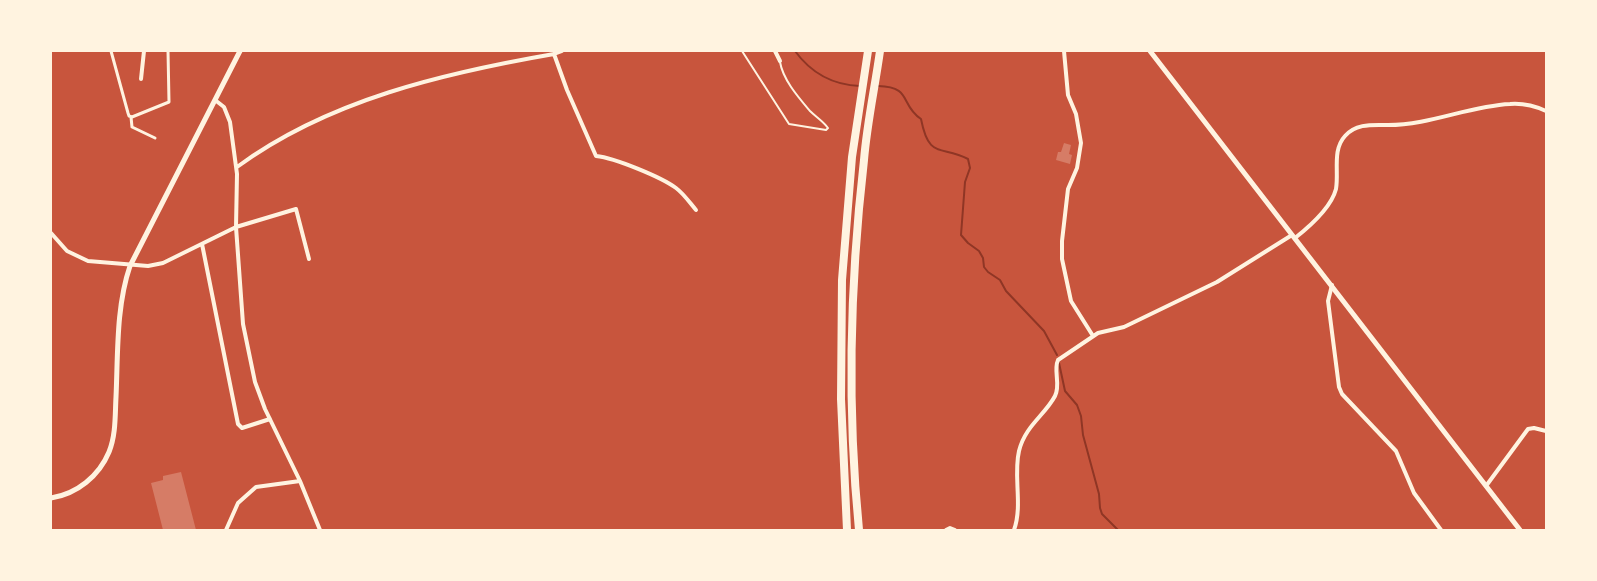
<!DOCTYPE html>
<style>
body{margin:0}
#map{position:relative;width:1597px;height:581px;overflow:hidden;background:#c8553d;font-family:"Archivo Narrow",sans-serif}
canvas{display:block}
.frame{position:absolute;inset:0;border:52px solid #fff3e0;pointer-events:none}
</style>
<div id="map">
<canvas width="1597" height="581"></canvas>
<div class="frame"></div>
</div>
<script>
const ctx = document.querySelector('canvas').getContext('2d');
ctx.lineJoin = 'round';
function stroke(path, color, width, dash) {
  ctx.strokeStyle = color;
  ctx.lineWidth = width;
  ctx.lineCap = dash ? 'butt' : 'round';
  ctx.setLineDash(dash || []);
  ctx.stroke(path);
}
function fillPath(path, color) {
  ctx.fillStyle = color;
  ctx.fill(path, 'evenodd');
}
stroke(new Path2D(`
 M795 51C811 73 833 85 860 86
 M878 86C913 87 899 104 921 119 929 160 941 145 968 159L970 168 965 182 961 235 968 243 979 251 983 258 984 267 988 272 1000 280 1006 291 1044 331 1057 355
 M1059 363 1065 391 1077 405 1081 416 1083 435 1099 494 1100 508 1102 514 1118 530`), '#8f3625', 2);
fillPath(new Path2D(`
 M1064 143 1071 145 1069 154 1072 155 1070 164 1056 160 1058 152H1061Z
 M181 472 196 530H163L151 483 163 480V476Z`), '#d67c66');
stroke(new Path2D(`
 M742 51 789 124 826 130 828 128C823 121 816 117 810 111 799 98 783 80 780 62`), '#fff3e0', 2);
stroke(new Path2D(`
 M111 51 128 113 129 116 132 117 169 102 168 51
 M131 117 132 127 155 138`), '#fff3e0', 3);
stroke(new Path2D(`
 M562 51 554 54 567 90 596 156C615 158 661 177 676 188 684 194 690 203 696 210
 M775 51 780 61
 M1064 51 1068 95 1076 114 1081 143 1077 168 1068 189 1062 241V259L1071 301 1093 336
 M141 79 144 51
 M215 100 224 107 230 122 237 174 236 227 243 324 255 382 265 409 300 481 320 530
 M237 167C328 100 444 73 554 54
 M51 233 67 251 88 261 148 266 163 263 236 227 296 209 309 259
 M1295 238C1309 227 1331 208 1336 189 1339 172 1332 150 1345 136 1356 123 1373 125 1388 125 1430 125 1469 106 1510 104 1523 103 1535 106 1546 111
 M202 244 238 424 242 428 270 419
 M1332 285 1328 301 1339 387 1342 394 1396 451 1414 493 1441 530
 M1486 486 1528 429 1534 428 1546 431
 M226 530 238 503 256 487 300 481
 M946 530 950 528 955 530
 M1014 530C1023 505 1013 476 1019 451 1025 426 1045 415 1055 396 1061 384 1053 371 1058 360L1098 333 1124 327 1217 282 1292 235`), '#fff3e0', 4);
stroke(new Path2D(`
 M1150 51 1520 530`), '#fff3e0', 5);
stroke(new Path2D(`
 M51 498C77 494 99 476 109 452 116 435 115 415 116 397 118 354 116 307 130 266L240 51`), '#fff3e0', 5);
stroke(new Path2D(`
 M847 530 841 399 842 280 852 157 868 51
 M859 530C847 408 850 282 864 160 867 123 875 87 880 51`), '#fff3e0', 8);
</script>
